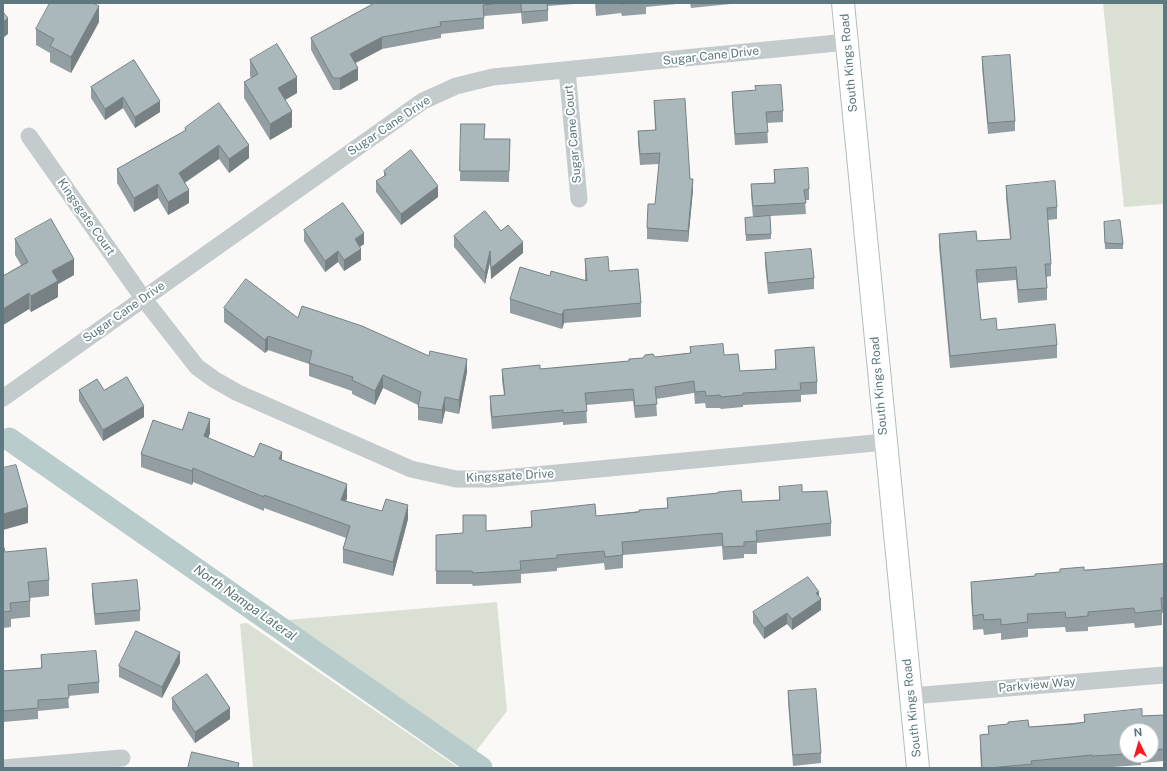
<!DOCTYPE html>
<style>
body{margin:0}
#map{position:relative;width:1167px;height:771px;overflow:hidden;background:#faf9f7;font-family:"Public Sans",sans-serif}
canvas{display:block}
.frame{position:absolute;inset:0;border:4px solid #5d787f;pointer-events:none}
.north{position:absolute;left:1119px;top:723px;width:40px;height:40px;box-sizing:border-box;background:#fff;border:1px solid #bec9cc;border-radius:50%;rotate:355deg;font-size:11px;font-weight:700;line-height:16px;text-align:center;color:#5d787f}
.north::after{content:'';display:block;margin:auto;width:14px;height:18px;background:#f51c1f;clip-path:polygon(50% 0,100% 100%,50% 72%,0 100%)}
</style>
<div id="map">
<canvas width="1167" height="771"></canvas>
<div class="frame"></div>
<div class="north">N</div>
</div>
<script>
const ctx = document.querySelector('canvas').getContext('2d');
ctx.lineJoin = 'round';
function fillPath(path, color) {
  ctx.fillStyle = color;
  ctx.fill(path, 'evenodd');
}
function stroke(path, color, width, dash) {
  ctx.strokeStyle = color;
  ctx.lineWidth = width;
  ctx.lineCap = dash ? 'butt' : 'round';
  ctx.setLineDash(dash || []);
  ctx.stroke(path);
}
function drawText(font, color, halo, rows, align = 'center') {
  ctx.font = font + ' "Public Sans",sans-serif';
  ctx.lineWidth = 4;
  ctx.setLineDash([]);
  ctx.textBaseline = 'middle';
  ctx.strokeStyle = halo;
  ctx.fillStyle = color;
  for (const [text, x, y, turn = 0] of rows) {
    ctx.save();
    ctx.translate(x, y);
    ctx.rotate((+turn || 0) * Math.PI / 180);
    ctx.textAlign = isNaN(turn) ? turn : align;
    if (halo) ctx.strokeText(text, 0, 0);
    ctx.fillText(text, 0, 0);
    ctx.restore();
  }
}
fillPath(new Path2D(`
 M1103 3H1164V204L1124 207Z
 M497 602 507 711 476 751 286 620Z
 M247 623 459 768H253L240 624Z`), '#dbe0d5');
stroke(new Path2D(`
 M9 439 481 768`), '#b8cccc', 23);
const secondary = new Path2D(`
 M843 3 918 768`);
stroke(secondary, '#b4bec0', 24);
stroke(new Path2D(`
 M567 70 579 199
 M29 136 143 298 197 367 215 380 238 393 411 469 456 479H493L885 442
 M3 398 423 101 456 86 493 77 847 42
 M911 696 1164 675
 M3 768 122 758`), '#c4cbcd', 17);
stroke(secondary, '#fff', 22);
fillPath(new Path2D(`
 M375 3H587L548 6V21L522 24 521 13 484 16V29L441 34V38L382 49 355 63 358 80 340 90H333L311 50V38Z
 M595 3H687L646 7V14L622 16 621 13 596 16Z
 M690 3H740L691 8Z
 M99 22 71 73 50 62V53L36 45V29Z
 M982 57 1015 121V131L988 134 982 68Z
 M134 60 160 112 135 128 123 108 105 120 91 98V87Z
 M250 60 297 93 285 100 292 127 270 140 244 98V82L251 78 250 76Z
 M732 92 783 111V122L767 123 768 143 735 145 732 103Z
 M654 101 690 179 693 190 688 242 647 239V228L655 204 659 164 640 165 638 142V131L655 130Z
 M461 124 485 139H510L509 182 460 181Z
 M185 128 249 158 229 173 219 159 185 183 189 203 168 215 158 198 134 212 117 183V169L185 131Z
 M774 170 809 189V200H805L806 214 753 217 751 195V184L774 183Z
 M384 171 438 197 401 225 376 192V181L384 177Z
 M1006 186 1057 207V219L1048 220 1051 264V276L1046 277 1047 288V300L1018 303 1016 280 977 283 981 320 997 330 1057 345V358L950 368 939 247V234L977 241 1010 239 1006 198Z
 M745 218 771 234V239L746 241Z
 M1104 222 1123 244V249H1105Z
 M304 230 364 244 360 247 361 260 344 271 338 262 325 272 304 241Z
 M501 231 523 253 491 279 490 262 485 284 454 247V236Z
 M15 239 74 275 58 284V297L31 312 29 309 3 325V276L21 265 15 255Z
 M765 253 814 278V289L768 294 765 264Z
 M585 259 609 271 641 303V317L564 323 562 329 510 313V299L550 276 585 280Z
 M224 308 298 318 429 356 467 372 459 414 445 411 442 424 418 420V405L383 388 375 405 352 394V391L309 376V364L268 350 265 353 224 322Z
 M690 347 724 355 740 371 775 369V350L817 382V394L801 395V402L743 405V407L721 409 720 408H706L705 403 695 404 694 393 656 399 657 416 635 418 633 401 586 405 587 423 563 425V422L492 429 490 408V396L504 395 502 381V369H540L629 361 655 357 690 353Z
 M79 390 144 417 103 441 79 401Z
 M182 430 210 433 208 438 254 457 282 460 347 498 346 501 408 519 393 576 343 563V549L346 538 264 508V511L193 482 192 485 141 467V454Z
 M779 487 802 492 831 523V536L757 543V554H744V558L723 560 722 546 623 555V568L605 570 604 563 557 568V571L521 574V583L473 586 472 584H436V571L463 533 531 527V511L596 516 667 508V498L742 502 779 500Z
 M3 544 5 552 49 580V596L30 598V617L11 619V627L3 628Z
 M1164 564V613H1162V625L1135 628 1134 623 1088 627V631L1066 632 1065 627 1028 629V637L1001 640V633L984 635 983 629 973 630 971 596V582L1035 576 1084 570Z
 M92 584 140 610V621L95 625 92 595Z
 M819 596 821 610 792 630 787 624 764 639 753 623V612Z
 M41 655 99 682V693L68 696 69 708 38 711V719L3 722V671L41 668Z
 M180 663 162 698 119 677V666Z
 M788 691 821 753V763L793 766 788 702Z
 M172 698 230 719 195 743 172 709Z
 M1084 715 1142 716 1164 715V761L1141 763V765L1098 768H1092V767L1082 768H981L980 748V735L988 734V726L1029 727 1084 722ZM1127 731H1151V755H1127Z`), '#929ea2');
fillPath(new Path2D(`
 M99 6V22L71 73V57Z
 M8 18V34L3 38V22Z
 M382 37V49L350 66V54Z
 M358 68V80L340 90V78Z
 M297 77V93L278 104V88Z
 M123 97V108L105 120V109Z
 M160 101V112L135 128V117Z
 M292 111V127L270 140V124Z
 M219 145V159L179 186V173Z
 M249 145V158L229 173V159Z
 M693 179V190L688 242V231Z
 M158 184V198L134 212V198Z
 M438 186V197L401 225V214Z
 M189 190V203L168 215V202Z
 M364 233V244L355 250V239Z
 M523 242V253L491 279V268Z
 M361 249V260L344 271V260Z
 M338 251V262L325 272V261Z
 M490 251V262L485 284V273Z
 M74 259V275L58 284V297L31 312V296L52 271Z
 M29 293V309L3 325V309Z
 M564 310V323L562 329V315Z
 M268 336V350L265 353V340Z
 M467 359V372L459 414V400Z
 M383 375V388L375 405V391Z
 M445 397V411L442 424V410Z
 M144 406V417L103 441V430Z
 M210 419V433L204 450V436Z
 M282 452V466L279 459Z
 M193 468V482L192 485V471Z
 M347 484V498L341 514V500Z
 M408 505V519L393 576V562Z
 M28 507V523L3 530V514Z
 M819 592V601L821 599V610L792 630V619L816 593Z
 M787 613V624L764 639V628Z
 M180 652V663L162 698V687Z
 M230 708V719L195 743V732Z`), '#778184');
const building = new Path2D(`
 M50 3H93L99 6 71 57 50 46 54 39 36 29Z
 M375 3H499L483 5 484 18 440 22 441 26 382 37 350 54 358 68 340 78H333L311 38Z
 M521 3H547L548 10 522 12Z
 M621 3H635L622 4Z
 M3 12 8 18 3 22Z
 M277 44 297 77 278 88 292 111 270 124 244 82 258 74 250 60Z
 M1010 55 1015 121 988 123 982 57Z
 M134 60 160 101 135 117 123 97 105 109 91 87Z
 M781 85 783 111 766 112 768 132 735 134 732 92 756 90 755 86Z
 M685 99 690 179H693L688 231 647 228 648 204H655L660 153 640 154 638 131 656 130 654 101Z
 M219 103 249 145 229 159 219 145 179 173 189 190 168 202 158 184 134 198 117 169 186 130 185 128Z
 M461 124H485L484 139H510L509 171H460Z
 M411 150 438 186 401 214 376 181 386 175 384 171Z
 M808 168 809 189 804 190 806 203 753 206 751 184 775 183 774 170Z
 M1055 181 1057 207 1047 208 1051 264H1045L1047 288 1018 290 1016 267 976 270 981 320 996 318 997 330 1055 324 1057 345 950 356 939 234 976 231 977 241 1011 239 1006 186Z
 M343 203 364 233 355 239 361 249 344 260 338 251 325 261 304 230Z
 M485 211 501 231 508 225 523 242 491 268 490 251 485 273 454 236Z
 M770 216 771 234 746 235 745 218Z
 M51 219 74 259 52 271 58 281 31 296 29 293 3 309V276L28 262 15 239Z
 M1120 220 1123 244 1105 243 1104 222Z
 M811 249 814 278 768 283 765 253Z
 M608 257 609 271 638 269 641 303 564 310 562 315 510 299 520 267 550 276 551 271 587 281 585 259Z
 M246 279 298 318 302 306 362 326 429 356 430 351 467 359 459 400 445 397 442 410 418 407 421 392 383 375 375 391 352 380 353 377 309 363 312 351 268 336 265 340 224 308Z
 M723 344 724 355 738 354 740 371 776 369 775 350 814 347 817 382 800 383 801 390 743 393V395L721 397 720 395 706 396 705 391 695 392 694 381 655 387 657 404 635 406 633 389 585 393 587 411 563 413V410L492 417 490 396 505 395 502 369 540 365V369L629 361V359L643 358 645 355 653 354 655 357 691 353 690 347Z
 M127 377 144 406 103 430 79 390 97 379 104 390Z
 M189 412 210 419 204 436 254 457 260 443 282 452 279 459 347 484 341 500 382 511 386 499 408 505 393 562 343 549 350 526 264 495V497L193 468 192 471 141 454 153 420 182 430Z
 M16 465 28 507 3 514V468Z
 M802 485V492L827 491 831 523 756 531 757 541 744 542V546L723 547 722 533 622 542 623 555 605 557 604 551 557 555V558L520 561 521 570 473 573 472 571H436V535L463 533V515H486V531L532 527 531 511 595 504 596 516 639 512V510L668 508 667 498 718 493V492L741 490 742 502 780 500 779 487Z
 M3 544 5 552 46 548 49 580 28 582 30 601 10 603 11 611 3 612Z
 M1164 564V598H1161L1162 610 1135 613 1134 608 1088 612V616L1066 618 1065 612 1027 614 1028 622 1001 625V619L984 620 983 614 973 616 971 582 1035 576V574L1060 572V569L1084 567V570Z
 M808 577 819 592 816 593 821 599 792 619 787 613 764 628 753 612Z
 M137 580 140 610 95 614 92 584Z
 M136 631 180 652 162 687 119 666Z
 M96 651 99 682 68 685 69 698 38 700V708L3 711V671L42 668 41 655Z
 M207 674 230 708 195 732 172 698Z
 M816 689 821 753 793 755 788 691Z
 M1142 709V716L1164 715V749L1151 750V731H1127V754L1092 756V755L1031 761 1032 764 989 768H982L980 735 989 734 988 726 1008 724V722L1028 720 1029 727 1073 724 1085 722 1084 715Z
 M192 752 239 763 238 768H188Z`);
fillPath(building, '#aab8bc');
stroke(building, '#778184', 1);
drawText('12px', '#5d787f', '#fff', [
 ["Sugar Cane Drive",711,56,-6],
 ["South Kings Road",849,63,-95],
 ["Sugar Cane Drive",389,126,-34],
 ["Sugar Cane Court",573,134,-95],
 ["Kingsgate Court",86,217,55],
 ["Sugar Cane Drive",124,312,-35],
 ["South Kings Road",879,386,-95],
 ["Kingsgate Drive",510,476,-3],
 ["Parkview Way",1037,685,-5],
 ["South Kings Road",912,708,-96]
]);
drawText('italic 13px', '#587677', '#fff', [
 ["North Nampa Lateral",245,603,35]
]);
</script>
